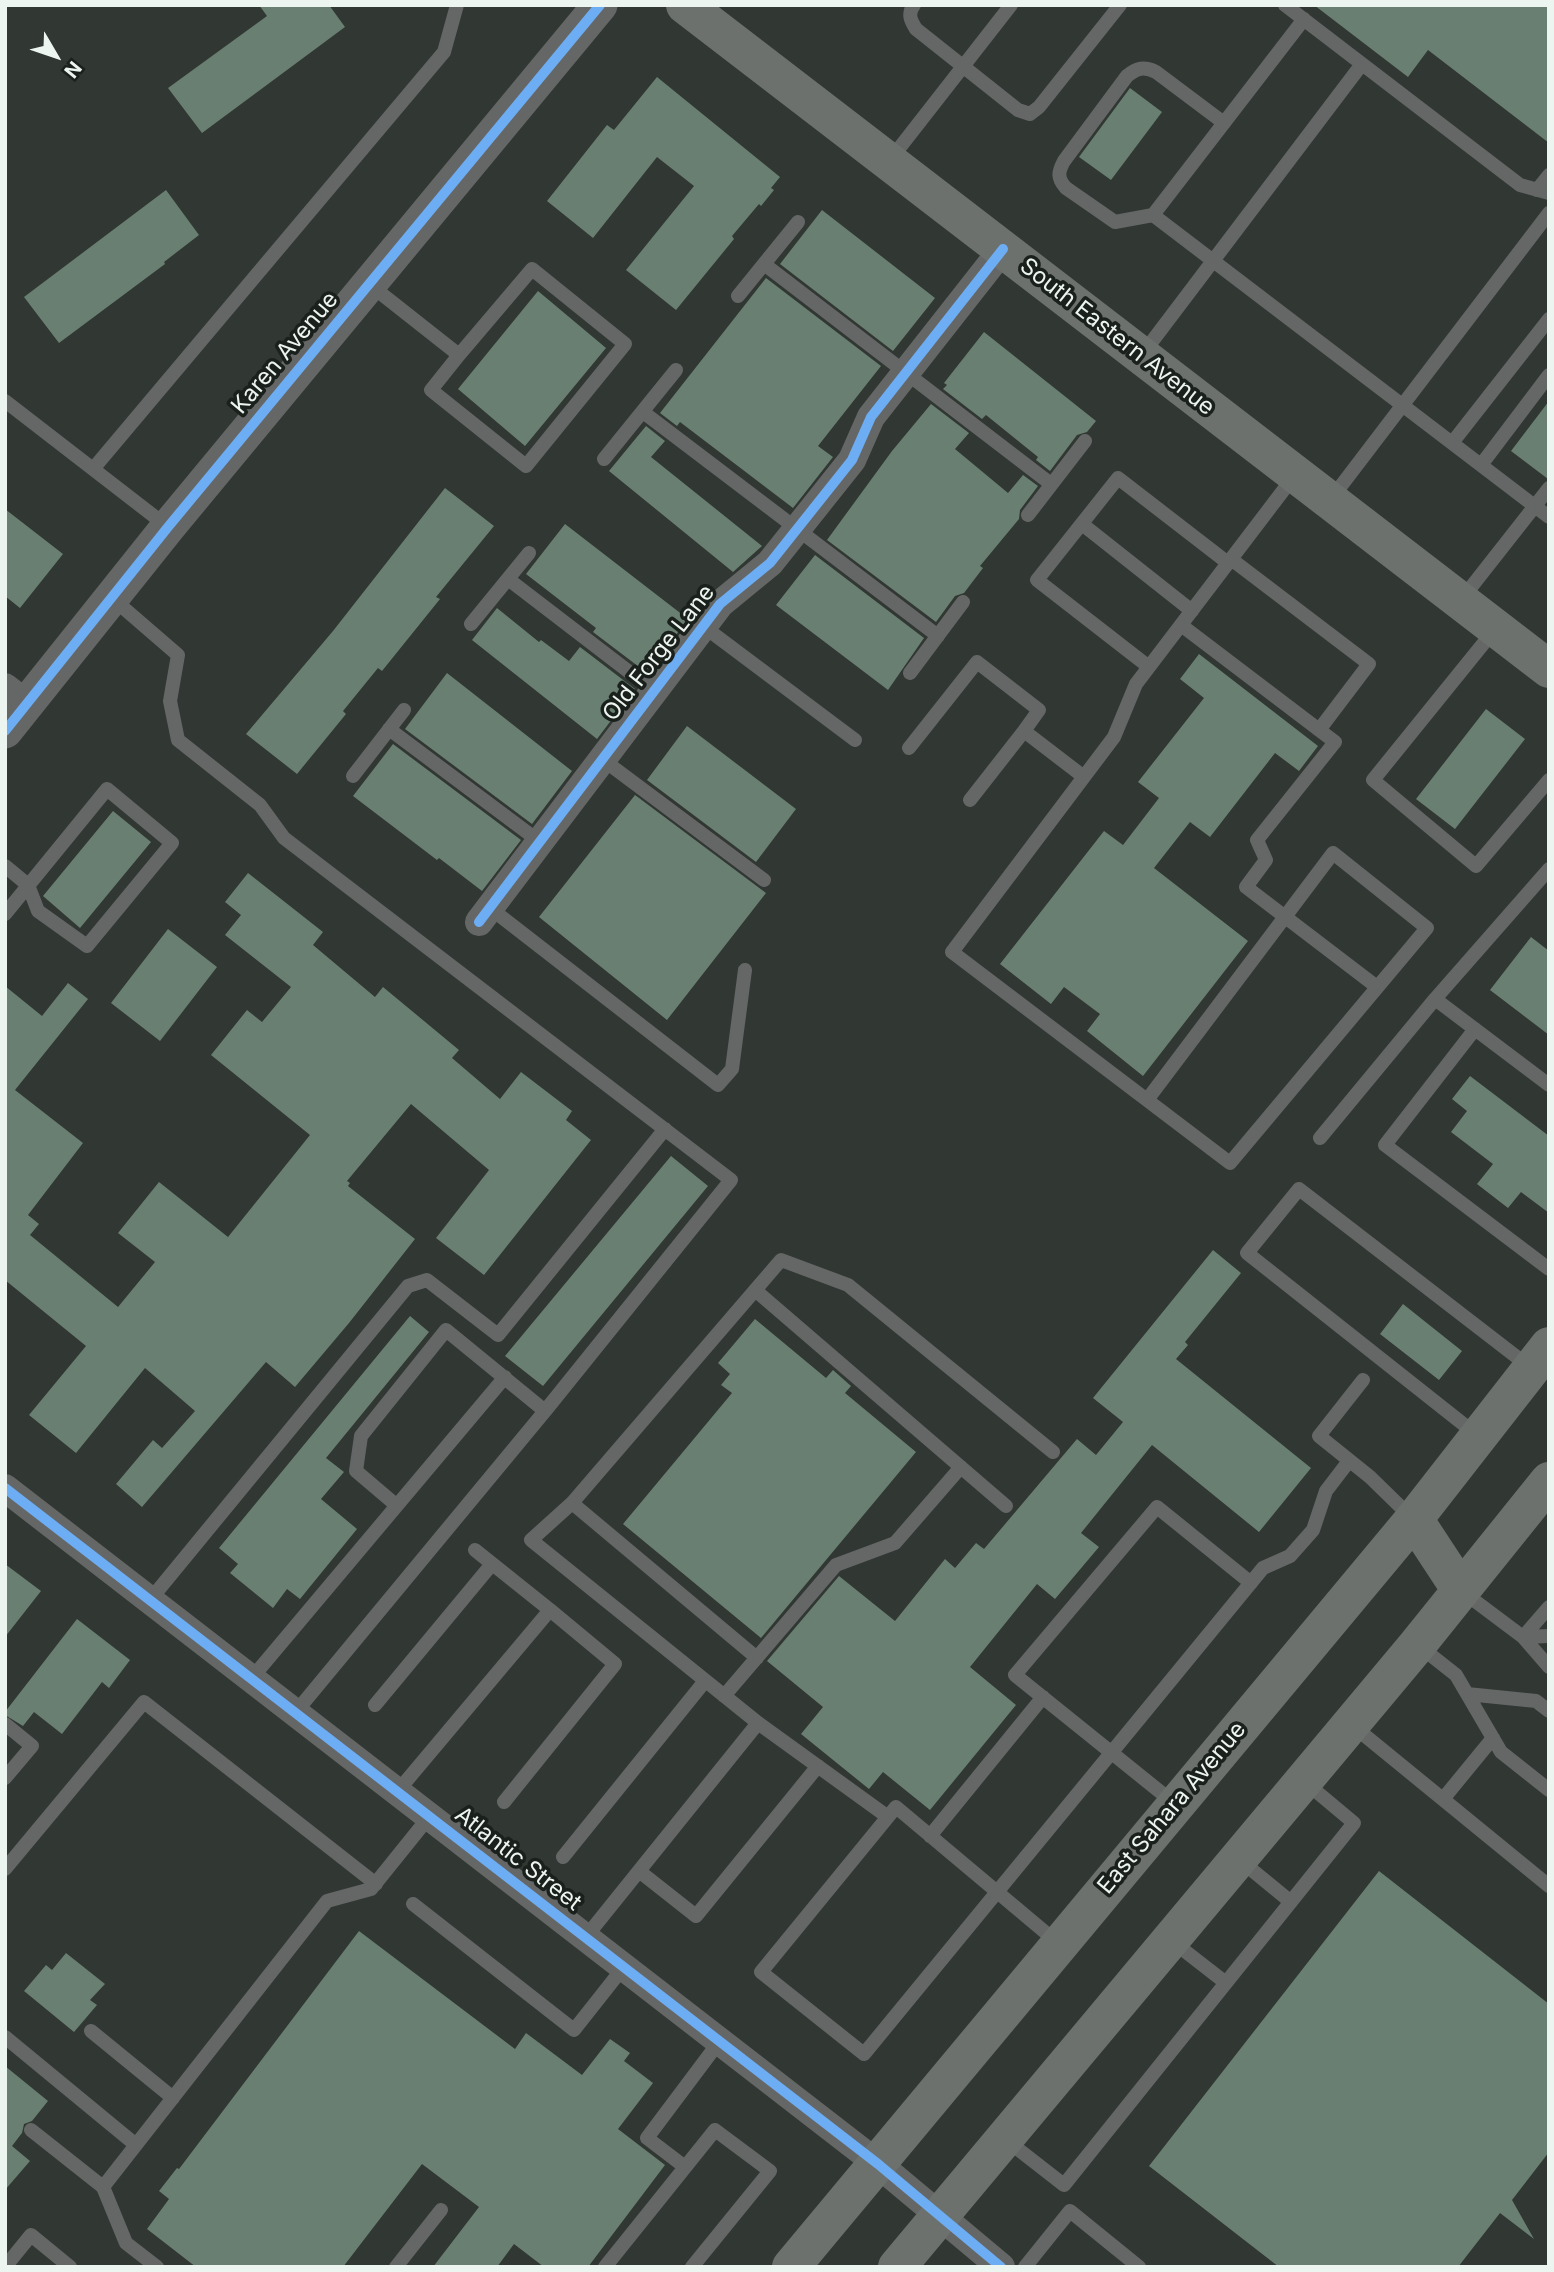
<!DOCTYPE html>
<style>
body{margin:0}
#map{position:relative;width:1554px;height:2272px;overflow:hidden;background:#313733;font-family:Inter,sans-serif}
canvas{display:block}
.frame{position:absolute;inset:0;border:7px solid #edf5f0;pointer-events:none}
.north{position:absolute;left:21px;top:21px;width:70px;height:70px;-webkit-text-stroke:5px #1a201c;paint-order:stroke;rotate:129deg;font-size:19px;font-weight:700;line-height:28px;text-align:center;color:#edf5f0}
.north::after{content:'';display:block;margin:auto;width:24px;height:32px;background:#edf5f0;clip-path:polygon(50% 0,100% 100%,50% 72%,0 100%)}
</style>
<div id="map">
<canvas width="1554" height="2272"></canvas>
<div class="frame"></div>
<div class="north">N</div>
</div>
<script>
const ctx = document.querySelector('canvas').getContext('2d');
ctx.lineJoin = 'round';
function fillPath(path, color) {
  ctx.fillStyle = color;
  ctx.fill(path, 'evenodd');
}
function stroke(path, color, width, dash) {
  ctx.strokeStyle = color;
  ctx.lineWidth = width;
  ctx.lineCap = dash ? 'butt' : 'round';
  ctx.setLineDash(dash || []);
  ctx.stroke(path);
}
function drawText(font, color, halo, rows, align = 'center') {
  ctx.font = font + ' Inter,sans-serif';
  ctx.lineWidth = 7;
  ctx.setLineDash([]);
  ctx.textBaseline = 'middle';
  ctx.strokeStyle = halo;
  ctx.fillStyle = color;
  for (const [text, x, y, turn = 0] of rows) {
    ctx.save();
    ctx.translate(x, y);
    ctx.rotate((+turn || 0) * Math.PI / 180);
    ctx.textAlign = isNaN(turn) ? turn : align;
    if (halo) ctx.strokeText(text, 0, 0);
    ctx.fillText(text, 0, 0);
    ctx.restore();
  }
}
fillPath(new Path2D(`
 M259 5H329L345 27 202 133 168 88 267 16Z
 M1314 5H1549V143L1428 50 1408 77Z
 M657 77 780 177 771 188 774 190 761 206 759 204 732 236 734 239 676 310 626 270 694 186 657 157 593 238 547 201 607 125 614 130Z
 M1130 88 1162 112 1111 180 1079 157Z
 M166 190 199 235 164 262 165 264 59 343 24 297Z
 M822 210 935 298 893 351 780 264Z
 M766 278 881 366 818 446 833 457 793 508 680 422 677 426 660 413Z
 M538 291 606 348 525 446 458 389Z
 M984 332 1096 421 1087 432 1077 435 1050 471 1036 460 1038 457 986 415 982 419 943 389 947 385 944 383Z
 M1549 401V479H1548L1511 451Z
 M931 404 969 433 955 449 1008 493 1023 475 1038 486 1020 510 1019 519 980 566 983 568 964 593 955 596 936 622 827 540 892 451Z
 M646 426 665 441 651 457 762 546 733 572 609 471Z
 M445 488 494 526 436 597 440 599 382 671 378 668 343 711 346 714 297 774 246 734 333 631Z
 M5 509 63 554 20 608 5 596Z
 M565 524 688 619 647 673 593 632 596 628 526 574Z
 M815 555 924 638 888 690 776 605Z
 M497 608 539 642 541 640 569 661 580 647 635 689 597 739 472 640Z
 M1199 654 1318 746 1299 771 1275 753 1210 837 1190 822 1154 868 1248 941 1143 1076 1087 1031 1100 1014 1064 987 1051 1004 1000 964 1104 831 1123 845 1159 798 1138 782 1204 698 1180 679Z
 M447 673 572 771 532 824 405 729Z
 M1486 709 1525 739 1455 829 1416 799Z
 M687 726 796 809 756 862 647 780Z
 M393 744 521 840 482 891 439 858 437 860 353 796Z
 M635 795 766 893 667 1020 539 917Z
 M113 811 151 842 80 928 43 896Z
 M248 873 323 932 313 945 375 997 383 987 459 1050 452 1058 500 1099 521 1072 572 1111 566 1120 591 1140 484 1275 436 1238 489 1170 411 1104 347 1181 350 1183 348 1186 415 1239 349 1323 295 1387 266 1362 142 1507 116 1484 153 1440 162 1448 195 1411 145 1368 76 1453 29 1415 86 1346 5 1280V986L42 1016 68 983 88 999 15 1090 83 1143 28 1215 39 1224 30 1235 118 1307 155 1262 118 1233 159 1182 228 1237 310 1135 211 1055 247 1010 262 1022 291 987 225 935 241 915 225 902Z
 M168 929 217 967 160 1041 111 1003Z
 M1531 937 1549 951V1035L1490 990Z
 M1470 1076 1549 1136V1213L1521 1192 1508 1208 1477 1184 1493 1164 1451 1132 1467 1111 1452 1099Z
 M671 1156 708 1186 543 1386 505 1356Z
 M1213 1250 1241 1273 1185 1342 1188 1345 1176 1359 1311 1468 1259 1532 1152 1445 1081 1533 1099 1547 1055 1599 1037 1584 970 1667 1016 1705 930 1810 883 1772 869 1789 801 1734 823 1707 767 1661 839 1576 895 1621 945 1559 955 1568 976 1543 984 1549 1077 1439 1096 1455 1123 1422 1093 1398Z
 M1403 1304 1462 1351 1439 1380 1380 1334Z
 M410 1316 429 1332 326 1458 344 1472 321 1499 357 1529 300 1599 287 1589 273 1608 230 1573 238 1564 219 1548Z
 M755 1319 826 1378 833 1370 851 1386 845 1393 916 1452 761 1638 623 1524 732 1393 721 1385 730 1374 718 1363Z
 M5 1564 41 1591 5 1637Z
 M77 1619 130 1660 109 1688 102 1682 62 1734 34 1712 23 1726 5 1715V1712Z
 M1379 1871 1549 2004V2152L1512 2200 1534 2239 1500 2213 1458 2267H1279L1149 2166Z
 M359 1931 515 2049 526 2033 582 2075 610 2039 630 2053 624 2061 653 2083 618 2129 665 2165 588 2267H544L514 2244 497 2267H433L479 2207 422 2164 343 2267H196L147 2229 169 2199 159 2191 177 2168 179 2169Z
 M66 1953 105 1984 90 2000 97 2005 74 2032 24 1991 46 1965 52 1970Z
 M5 2066 48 2101 32 2121 24 2124 22 2133 12 2146 30 2161 5 2190Z`), '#697f72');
stroke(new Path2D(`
 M914 5C907 14 911 21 916 29L1018 110 1030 114 1039 107 1120 5
 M1285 5 1520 185 1549 193
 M1304 19 1153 215 1549 517
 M890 160 1011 5
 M1537 190 1549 175
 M1153 215 1115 222 1066 188C1057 178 1058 172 1064 161L1127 76C1137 68 1144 66 1156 72L1224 123
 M764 264 1051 484
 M369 284 459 355 431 390 526 466 625 344 532 269 459 355
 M738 296 798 222
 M1141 356 1362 64
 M5 401 168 527
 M643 412 938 636
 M1452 443 1549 319
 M604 459 676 370
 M1481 465 1549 375
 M93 469 444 52 457 5
 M1331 499 1549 213
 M1028 515 1085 441
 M1082 524 1192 611
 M1231 559 1369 664 1319 730
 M508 579 654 691
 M112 598 178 655 170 701 178 740 260 805 284 838 731 1180 545 1411
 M1461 600 1549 488
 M471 624 529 553
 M1181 625 1335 742 1257 840 1266 860 1246 887 1377 987
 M703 626 855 740
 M1496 628 1373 780 1476 866 1549 780
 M1149 667 1037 580 1118 478 1228 563
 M910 673 963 602
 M389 729 540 842
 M909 748 977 662 1039 710 1024 731 1084 777
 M602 759 764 880
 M353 776 404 710
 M970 800 1024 731
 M5 866 28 885 38 911 87 946 172 843 107 789 5 914
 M1549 869 1435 999 1549 1085
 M490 908 718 1085 732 1069 745 970
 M1475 1029 1385 1145 1549 1269
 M1147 1100 1333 853 1427 928 1230 1163 952 952 1114 737 1136 684 1295 475
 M1320 1138 1435 999
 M755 1290 1006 1506
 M1363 1380 1319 1436 1370 1477 1412 1518
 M1477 1435 1247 1253 1299 1189 1531 1368
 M572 1503 757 1658
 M1463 1592 1523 1637 1549 1667
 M150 1600 408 1286 427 1280 498 1335 665 1129
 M1523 1637 1549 1607
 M1523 1637 1549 1636
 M1418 1645 1456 1675 1501 1752 1549 1790
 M251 1679 505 1377
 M1467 1694 1536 1701 1549 1711
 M724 1696 836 1565 895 1543 961 1467
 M375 1705 492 1564
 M295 1713 545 1411 446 1330 361 1436 356 1471 396 1505
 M5 1724 32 1746 5 1778
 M1352 1725 1549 1886
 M397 1792 550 1610 475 1550
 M1443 1799 1493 1738
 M504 1802 615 1664 550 1610
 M1174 1803 1015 1675 1157 1507 1251 1583
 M888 1817 758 1723 531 1540 572 1503 781 1260 848 1285 1053 1452
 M930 1836 1043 1697
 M563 1857 705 1681
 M1241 1861 1291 1902
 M5 1869 144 1702 376 1884
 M639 1871 696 1916 818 1766
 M413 1904 574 2030 623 1968
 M585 1938 758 1723
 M1172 1941 1226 1983
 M1058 1943C1004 1898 950 1852 896 1807L761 1972 864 2054 1263 1568 1290 1556 1313 1530 1326 1491 1349 1461
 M91 2031 173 2098
 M5 2037 136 2145
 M31 2130 103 2187
 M1005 2139 1064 2185 1354 1823 1305 1782
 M685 2167 647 2138 719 2042
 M5 2267 31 2235 70 2267
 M157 2267 126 2243 103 2187 327 1901 371 1889 429 1817
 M396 2267 441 2210
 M605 2267 715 2130 770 2171 692 2267
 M1025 2267 1070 2211 1139 2267`), '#656766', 14);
stroke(new Path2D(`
 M5 687 27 704
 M479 922 720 604 770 563 852 460 871 417 1003 249
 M5 1488 878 2164 1001 2267`), '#656766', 28);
stroke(new Path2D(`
 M5 731 168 527 600 5`), '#656766', 35);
stroke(new Path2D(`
 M685 5 1549 669
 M1414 1519 1460 1589
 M791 2267 1414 1519 1549 1346
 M897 2267 1417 1645 1549 1481`), '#6d716e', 38);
stroke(new Path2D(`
 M5 731 168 527 600 5
 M479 922 720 604 770 563 852 460 871 417 1003 249
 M5 1488 878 2164 1001 2267`), '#6dadf4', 10);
drawText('23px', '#edf5f0', '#1a201c', [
 ["South Eastern Avenue",1117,337,38],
 ["Karen Avenue",285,353,-50],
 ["Old Forge Lane",659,653,-52],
 ["East Sahara Avenue",1172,1808,-50],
 ["Atlantic Street",518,1859,38]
]);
</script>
